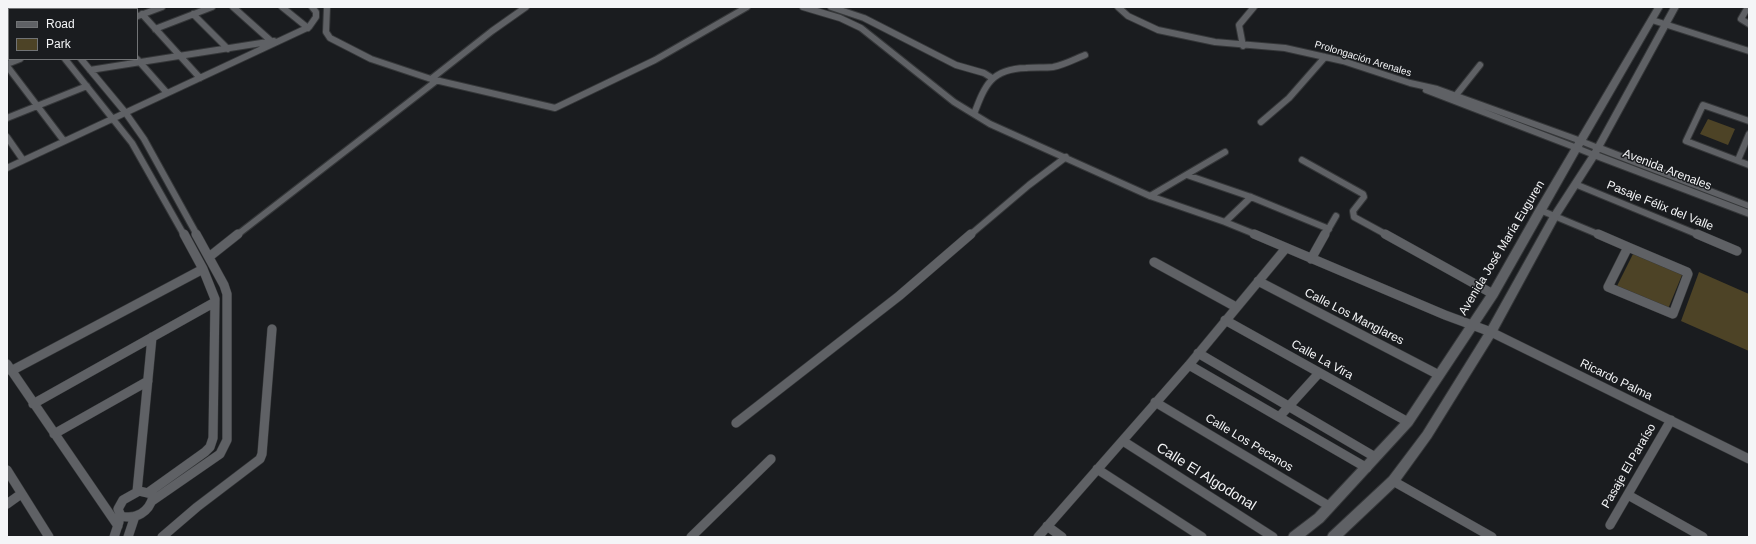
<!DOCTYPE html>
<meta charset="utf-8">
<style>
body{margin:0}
#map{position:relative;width:1756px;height:544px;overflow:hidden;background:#1a1c1f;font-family:Arial,sans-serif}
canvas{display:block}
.frame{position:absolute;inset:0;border:8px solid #f4f5f7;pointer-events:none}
.legend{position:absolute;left:8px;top:8px;width:130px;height:52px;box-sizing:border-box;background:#1a1c1f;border:1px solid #717375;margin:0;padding:5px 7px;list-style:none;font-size:12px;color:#f4f5f7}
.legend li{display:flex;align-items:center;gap:8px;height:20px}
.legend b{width:20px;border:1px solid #717375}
</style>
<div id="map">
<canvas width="1756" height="544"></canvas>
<div class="frame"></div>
<ul class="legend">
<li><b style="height:5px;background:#5f6165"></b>Road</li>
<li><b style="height:11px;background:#4d4326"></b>Park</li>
</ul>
</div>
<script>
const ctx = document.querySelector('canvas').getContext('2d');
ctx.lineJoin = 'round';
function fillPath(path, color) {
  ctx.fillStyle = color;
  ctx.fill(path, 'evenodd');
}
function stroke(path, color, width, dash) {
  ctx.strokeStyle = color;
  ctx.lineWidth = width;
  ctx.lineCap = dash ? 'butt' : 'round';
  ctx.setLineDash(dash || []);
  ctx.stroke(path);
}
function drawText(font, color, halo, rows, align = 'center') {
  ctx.font = font + ' Arial,sans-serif';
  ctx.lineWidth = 3;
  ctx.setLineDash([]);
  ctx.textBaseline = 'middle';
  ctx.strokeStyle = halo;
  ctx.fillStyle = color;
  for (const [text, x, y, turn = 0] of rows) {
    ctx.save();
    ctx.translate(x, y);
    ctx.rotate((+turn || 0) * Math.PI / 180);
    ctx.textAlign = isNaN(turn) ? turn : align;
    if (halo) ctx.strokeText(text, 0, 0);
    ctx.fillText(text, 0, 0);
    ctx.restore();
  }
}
fillPath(new Path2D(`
 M1708 119 1735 129 1728 145 1700 134Z
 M1633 254 1680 272 1682 275 1668 309 1617 286Z
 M1699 272 1749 294V351L1681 321Z`), '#4d4326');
const minorFar1 = new Path2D(`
 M83 7 85 9
 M132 7 133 9
 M233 7 271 41
 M282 7 308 28
 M327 7 326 32 330 38 371 59 431 79 492 31 526 7
 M803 7 840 18 861 28 954 102 990 124 1150 196 1225 222 1257 235
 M831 7 864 18 956 65 984 73 992 78
 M1118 7 1128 16 1158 30 1215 42 1285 48 1343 61 1410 83 1437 89 1581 141
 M1748 7 1741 19 1749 24
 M53 9 57 7
 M142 14 200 78
 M193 14 228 49
 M138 16 162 7
 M1652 20 1749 51
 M7 29 9 28
 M155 29 212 7
 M1243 46 1239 25 1254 7
 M65 59 132 143 184 235
 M81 59 125 112 144 139 197 235
 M137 59 167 93
 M7 64 20 59
 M7 66 64 141
 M90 70 274 41
 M431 79 555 108 655 60 747 7
 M1426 90 1577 148
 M1453 99 1480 65
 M974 114C985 85 991 69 1026 68 1035 67 1044 68 1053 67 1064 65 1075 59 1085 55
 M7 118 87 86
 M1749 121 1703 105 1686 141 1749 165
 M1261 122 1289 98 1325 57
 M7 137 23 160
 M1302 160 1363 194 1364 197 1353 211 1354 217 1387 235
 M1738 160 1749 134
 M7 168 309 27 316 17V12L312 7
 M1187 175 1251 197 1329 229
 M1575 184 1699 235
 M1150 196 1225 152
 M1540 210 1600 235
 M1225 222 1251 197
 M237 235 436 81
 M970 235 1029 185 1066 157
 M1325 235 1336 216`);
const minor = new Path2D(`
 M1254 234 1445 315 1491 332 1749 459
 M1385 234 1493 294
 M1598 234 1628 247
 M1697 234 1737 251
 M1628 247 1687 272 1688 274 1673 314 1608 287Z
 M209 257 238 234
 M1311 259 1325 234
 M1154 262 1236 307
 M1258 281 1439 375
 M1225 320 1408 422
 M1198 353 1375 457
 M7 364 118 526
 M1189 365 1367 468
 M11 371 203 269
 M1155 402 1329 506
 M33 404 215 302
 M1280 416 1319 373
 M736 423 899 296 971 234
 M54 434 148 381
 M1123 441 1273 537
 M1097 469 1202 537
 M7 470 49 537
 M1393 481 1492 537
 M139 491 152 494 153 497C149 512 136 520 121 516L118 509 123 500Z
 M137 492 152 337
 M149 492 205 452 210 447 213 438 215 299 203 269 184 234
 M1628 495 1703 537
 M152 501 220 454 227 440V294L224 285 196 234
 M7 504 21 494
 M1610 525 1671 420
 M1047 526 1062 537
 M114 537 119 522
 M128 537 135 516
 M162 537 197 507 260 459 262 454 272 329
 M691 537 771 459
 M1038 537 1189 365 1286 248`);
const tertiary = new Path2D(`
 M1655 7H1663L1586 140 1596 144 1671 7H1679L1603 146 1749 203V209L1600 152 1599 153 1749 210V217L1596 159 1559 217 1495 335 1431 438 1397 485 1342 537H1327L1329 533 1389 477 1423 432 1487 329 1550 216 1589 156 1579 152 1497 297 1412 425 1323 522 1304 537H1288L1290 533 1315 514 1404 419 1489 291 1535 210ZM1583 145 1593 149 1592 151 1582 147Z`);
stroke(minorFar1, '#353739', 8);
stroke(minor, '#353739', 10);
stroke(tertiary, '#353739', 2);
stroke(minorFar1, '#5f6165', 6);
stroke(minor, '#5f6165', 9);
fillPath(tertiary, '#5f6165');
drawText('10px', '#f4f5f7', '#1a1c1f', [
 ["Prolongación Arenales",1363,59,17]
]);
drawText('12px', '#f4f5f7', '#1a1c1f', [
 ["Avenida Arenales",1667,170,21],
 ["Pasaje Félix del Valle",1660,206,22],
 ["Avenida José María Euguren",1502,248,-59],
 ["Calle Los Manglares",1354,317,27],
 ["Calle La Vira",1322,360,29],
 ["Ricardo Palma",1616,380,26],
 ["Calle Los Pecanos",1249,443,31],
 ["Pasaje El Paraíso",1629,466,-60]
]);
drawText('14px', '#f4f5f7', '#1a1c1f', [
 ["Calle El Algodonal",1206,477,32]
]);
</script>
